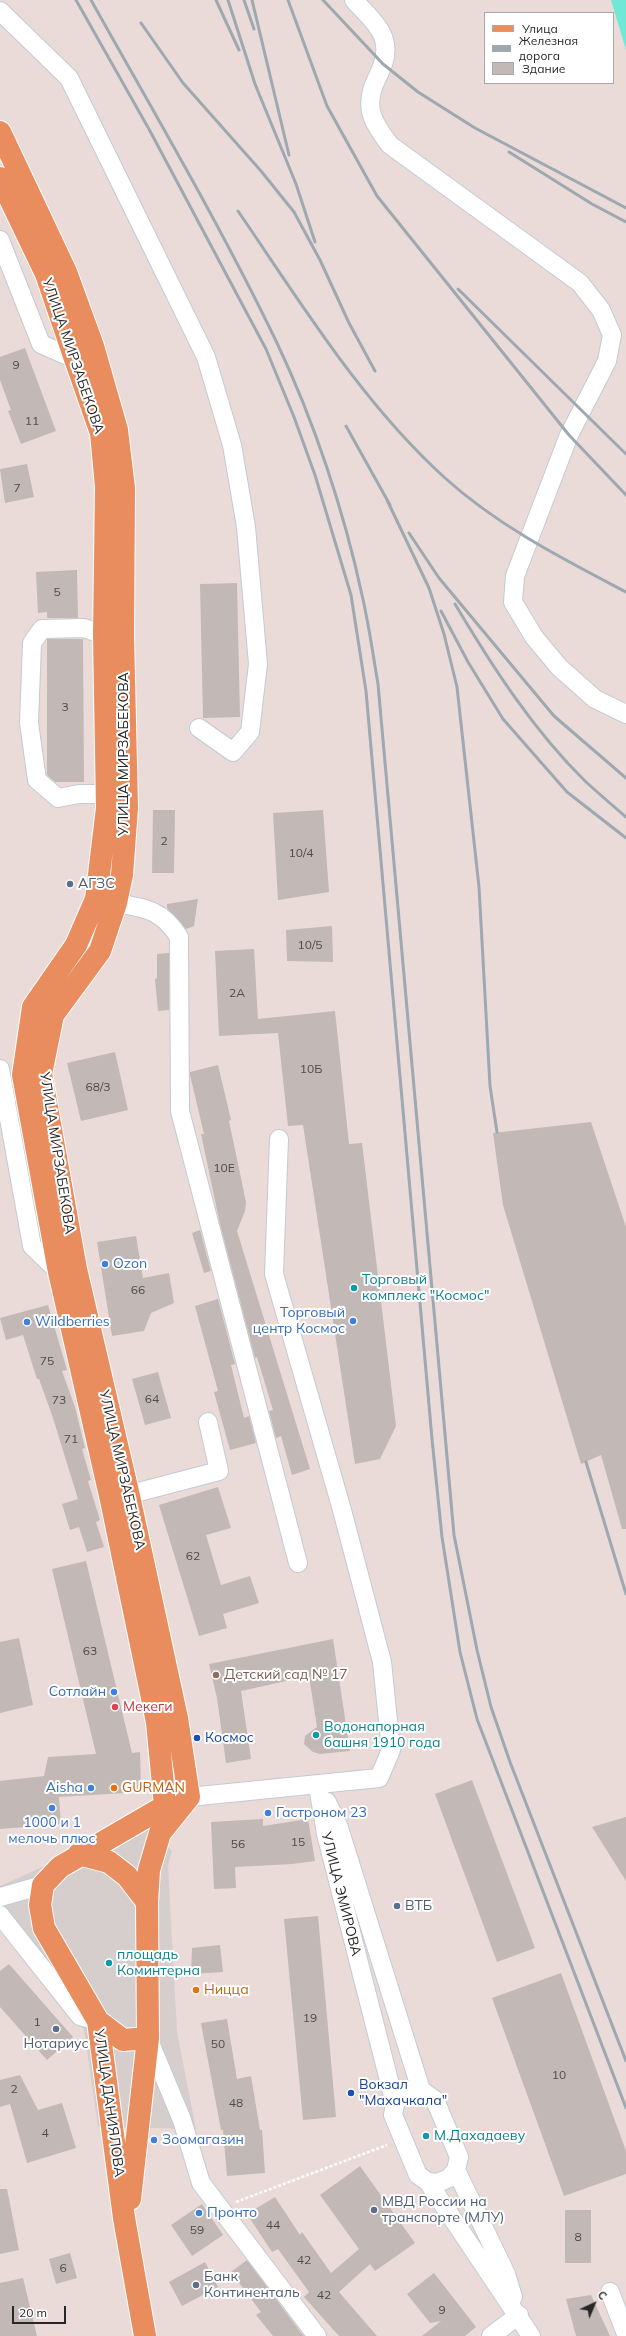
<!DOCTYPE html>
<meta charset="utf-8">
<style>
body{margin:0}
#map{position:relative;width:626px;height:2336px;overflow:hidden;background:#eadbd9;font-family:Mulish,sans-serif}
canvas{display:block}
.legend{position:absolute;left:484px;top:12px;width:130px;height:72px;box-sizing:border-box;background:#fff;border:1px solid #a9a9a9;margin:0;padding:5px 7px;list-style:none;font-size:12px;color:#272727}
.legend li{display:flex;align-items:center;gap:8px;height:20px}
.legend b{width:20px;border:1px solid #a9a9a9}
.north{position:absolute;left:574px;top:2284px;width:40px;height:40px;-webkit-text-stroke:3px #fff;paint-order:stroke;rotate:44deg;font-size:11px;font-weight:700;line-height:16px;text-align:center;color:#272727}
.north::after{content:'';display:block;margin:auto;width:14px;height:18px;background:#272727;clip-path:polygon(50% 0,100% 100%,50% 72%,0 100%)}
.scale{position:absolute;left:12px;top:2306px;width:54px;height:18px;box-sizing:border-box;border:2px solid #272727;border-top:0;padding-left:5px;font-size:12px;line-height:14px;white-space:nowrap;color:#272727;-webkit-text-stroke:3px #fff;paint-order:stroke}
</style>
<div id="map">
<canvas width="626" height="2336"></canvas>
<ul class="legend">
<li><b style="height:5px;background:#ea8d5e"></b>Улица</li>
<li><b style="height:5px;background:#9da8b1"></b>Железная дорога</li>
<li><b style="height:11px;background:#c2b8b5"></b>Здание</li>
</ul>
<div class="north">С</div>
<div class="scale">20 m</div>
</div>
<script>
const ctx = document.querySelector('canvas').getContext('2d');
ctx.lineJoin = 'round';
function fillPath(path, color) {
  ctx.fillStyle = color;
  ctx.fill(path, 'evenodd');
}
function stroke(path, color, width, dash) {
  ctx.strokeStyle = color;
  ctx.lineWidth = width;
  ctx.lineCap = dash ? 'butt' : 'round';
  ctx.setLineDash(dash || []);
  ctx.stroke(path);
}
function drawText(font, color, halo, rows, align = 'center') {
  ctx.font = font + ' Mulish,sans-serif';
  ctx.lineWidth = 4;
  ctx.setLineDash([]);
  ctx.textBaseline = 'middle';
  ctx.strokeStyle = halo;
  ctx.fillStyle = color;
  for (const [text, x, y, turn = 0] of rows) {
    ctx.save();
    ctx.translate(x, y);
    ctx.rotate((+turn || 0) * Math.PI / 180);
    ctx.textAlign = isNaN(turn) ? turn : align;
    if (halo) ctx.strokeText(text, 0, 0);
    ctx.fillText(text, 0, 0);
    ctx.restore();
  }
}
fillPath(new Path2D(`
 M142 1822 172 1851 168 1865 177 2032 196 2129 98 2127 84 2030 34 1944 0 1904V1886Z`), '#d6cecc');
fillPath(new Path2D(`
 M611 0H626V50Z`), '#6fe9d5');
fillPath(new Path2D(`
 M25 348 56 431 21 444 8 411 11 410 0 380V357Z
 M27 464 34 497 5 503 0 469Z
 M77 570 78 618H47V612L38 613 36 572Z
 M237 583 240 717 203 718 200 584Z
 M47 639H83L84 782H55L47 775Z
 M153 810H175L174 873H152Z
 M323 810 329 892 278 900 273 813Z
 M198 899 194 926 186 929 167 908V904Z
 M332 926 333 962 287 961 286 930Z
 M254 949 258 1019 335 1011 349 1144 362 1143 396 1426 380 1459 355 1464 303 1125 288 1126 278 1033 219 1036 215 951Z
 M169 953V1010L158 1011 155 979 157 978V954Z
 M115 1052 128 1110 81 1121 67 1063Z
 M218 1065 231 1120 229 1121 246 1202 245 1211 237 1231 310 1469 292 1475 281 1436 276 1438 269 1411 273 1410 257 1357 255 1358 220 1224 201 1134H204L190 1075V1072Z
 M591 1122 626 1227V1529H622L601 1455 581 1464 503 1205 493 1133Z
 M200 1230 211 1271 204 1273 192 1233Z
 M136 1236 143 1278 169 1273 174 1303 151 1313 144 1331 112 1336 97 1242Z
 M218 1299 235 1364 231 1365 244 1418 249 1416 256 1443 230 1450 214 1392 218 1391 195 1306Z
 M48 1305 67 1370 62 1371 75 1407 85 1448 82 1449 91 1480 88 1481 100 1520 96 1522 104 1547 87 1552 79 1527 70 1530 62 1504 78 1499 52 1415 39 1379H37L23 1335 6 1340 0 1318Z
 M158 1372 171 1418 145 1425 132 1379Z
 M218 1487 231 1528 206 1535 221 1585 250 1576 259 1603 223 1614 227 1628 199 1636 159 1505Z
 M86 1561 132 1753 140 1752 141 1792 59 1797 61 1824 0 1829V1781L44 1776 48 1757 96 1754 52 1569Z
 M19 1638 33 1705 0 1713V1642Z
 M333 1639 350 1751 320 1754 313 1752 304 1744 305 1736 317 1727 309 1676 241 1691 251 1759 226 1763 217 1698 209 1664Z
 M472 1780 535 1948 497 1962 435 1794Z
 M626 1817V1881L592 1827Z
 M263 1819V1826L308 1819 315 1861 292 1864 235 1867 236 1888 214 1889 211 1822Z
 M318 1916 336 2117 303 2120 284 1919Z
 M220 1945 223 1972 191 1974 192 1948Z
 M9 1964 73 2037 47 2060 0 2007V1971Z
 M561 1973 626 2151V2174L564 2196 492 1998Z
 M227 2019 237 2079 251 2076 260 2130H262L265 2173 227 2176 223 2130H221L201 2023Z
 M20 2075 38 2110 62 2103 76 2148 27 2163 10 2104 0 2107V2080Z
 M360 2166 415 2243 375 2271 370 2264 339 2292 377 2336H339L304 2297 309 2292 278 2249 272 2252 247 2214 275 2197 300 2235 302 2232 331 2273 359 2249 320 2195Z
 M0 2189H7L19 2250 0 2254Z
 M202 2204 223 2235 192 2256 171 2225Z
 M565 2210H591V2263H565Z
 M70 2253 77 2278 56 2284 49 2259Z
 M247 2260 302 2334 304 2336H273L256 2315 261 2312 231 2272Z
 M205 2262 218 2287 182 2306 169 2282Z
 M434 2273 476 2327 465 2336H422L441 2321 430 2323 407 2294Z
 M23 2278 37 2336H0V2283Z
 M591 2295 610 2336H576L566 2299Z`), '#c2b8b5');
const minor = new Path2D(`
 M354 0C364 12 384 28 385 45 387 57 382 68 377 78 363 106 372 122 390 145L580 283 601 310 612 335 607 361 569 435 515 576 513 602 534 637 559 667 595 699 626 714
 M0 11 69 78 206 357 232 445 246 527 258 664 250 732 233 752 199 728
 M0 240 41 344 75 359
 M104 635 84 628 42 629 32 643 29 723 37 780 58 798 79 794H107
 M116 903C146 908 162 910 179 937L180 1111 298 1563
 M0 1069 32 1246 59 1272 65 1271
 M116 1498 219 1471 208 1422
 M318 1786 326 1834 395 2104
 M177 1801 189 1797 379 1778 391 1750 382 1662 342 1510 274 1274 279 1139
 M327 1802 339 1828 421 2090
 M0 1897 43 1885
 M0 1915 80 2016 98 2021
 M148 2038 182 2120 201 2183 317 2336
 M456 2170 506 2274 513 2297
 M428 2182 438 2183 449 2178 456 2170 459 2157 435 2100 421 2090H411L402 2094 395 2104 393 2115 418 2175 428 2182 531 2336
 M610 2292 626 2334
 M491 2336 519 2315`);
const major = new Path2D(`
 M0 132 66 272 93 346 117 430 124 488 123 635 127 808 122 875 116 903 100 951 53 1015 41 1074 76 1269 129 1496 177 1718 189 1797 160 1833 149 1870 147 1902 148 2038 130 2199
 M0 178 46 274 75 359 101 433 106 487 104 635 107 808 96 899 76 945 33 1007 23 1075 59 1272 111 1500 157 1722 165 1806 60 1867 43 1885 40 1905 44 1928 98 2021 124 2218 145 2336
 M79 1854 109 1862 127 1876 147 1902
 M98 2021 123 2040 148 2038`);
stroke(minor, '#c2cbd1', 20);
stroke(major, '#fff', 24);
stroke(new Path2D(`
 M236 2202 387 2145`), '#fff', 2.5, [3, 2]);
stroke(minor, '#fff', 18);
stroke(major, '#ea8d5e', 22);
stroke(new Path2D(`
 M76 0 150 131 233 287 266 349 294 417 315 475 351 595 366 691 432 1439 442 1537 460 1652 477 1719 626 2108
 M91 0C154 113 221 226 277 343 314 421 344 511 362 595 369 625 373 655 378 684L454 1535 477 1650 491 1707 510 1762 626 2061
 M216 0 239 50
 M228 0 255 84 296 184 315 242
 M244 0 254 29
 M252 0 289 155
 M288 0 327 106 377 196 569 435 626 495
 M323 0 383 64 418 92 475 128 626 208
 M141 23 183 83 261 171 294 212 320 260 349 323 375 371
 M509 152 592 204 626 222
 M238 211C301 303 362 403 445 478 498 526 563 559 626 592
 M458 289 626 454
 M346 426 390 505
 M387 500 429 588 444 634 457 687 479 887 490 1086 497 1132
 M409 533 439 578 554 716 626 778
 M455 604C492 666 533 730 585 781 598 793 612 805 626 817
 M441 611 468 662 503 719 567 792 626 838
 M586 1462 626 1594`), '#9da8b1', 3);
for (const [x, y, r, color] of [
 [70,884,4,"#5c6f8a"],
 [105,1264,4,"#3f7fe0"],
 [354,1288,4,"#0f9aa8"],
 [353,1321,4,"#3f7fe0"],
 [27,1322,4,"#3f7fe0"],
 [216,1675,4,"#8d6e63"],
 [114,1692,4,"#3f7fe0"],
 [115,1707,4,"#e0444e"],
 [316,1735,4,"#0f9aa8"],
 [197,1738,4,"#1a4fb4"],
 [91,1788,4,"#3f7fe0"],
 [114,1788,4,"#e8710a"],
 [52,1808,4,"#3f7fe0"],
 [268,1813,4,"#3f7fe0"],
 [397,1906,4,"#5c6f8a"],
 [109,1963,4,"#0f9aa8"],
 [196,1990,4,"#e8710a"],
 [56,2029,4,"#5c6f8a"],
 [351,2093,4,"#1a4fb4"],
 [426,2136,4,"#0f9aa8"],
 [154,2140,4,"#3f7fe0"],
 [374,2210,4,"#5c6f8a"],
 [199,2213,4,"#3f7fe0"],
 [196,2285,4,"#5c6f8a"]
]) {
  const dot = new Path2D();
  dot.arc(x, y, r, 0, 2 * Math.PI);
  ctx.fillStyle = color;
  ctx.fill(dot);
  stroke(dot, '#fff', 1.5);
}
drawText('12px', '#4e4b4a', null, [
 ["9",16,365],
 ["11",32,421],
 ["7",17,488],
 ["5",57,592],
 ["3",65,707],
 ["2",164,841],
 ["10/4",301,853],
 ["10/5",310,945],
 ["2А",237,993],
 ["10Б",311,1069],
 ["68/3",98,1087],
 ["10Е",224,1168],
 ["66",138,1290],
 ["75",47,1361],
 ["64",152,1399],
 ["73",59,1400],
 ["71",71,1439],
 ["62",193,1556],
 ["63",90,1651],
 ["15",298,1842],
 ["56",238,1844],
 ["19",310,2018],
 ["1",37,2022],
 ["50",218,2044],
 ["10",559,2075],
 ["2",14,2089],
 ["48",236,2103],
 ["4",45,2133],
 ["44",273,2225],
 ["59",197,2230],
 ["8",578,2237],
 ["42",304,2260],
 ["6",63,2268],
 ["42",324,2295],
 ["9",442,2310]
]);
drawText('14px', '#272727', '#fff', [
 ["УЛИЦА МИРЗАБЕКОВА",73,356,71],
 ["УЛИЦА МИРЗАБЕКОВА",124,754,-90],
 ["УЛИЦА МИРЗАБЕКОВА",57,1153,81],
 ["УЛИЦА МИРЗАБЕКОВА",122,1470,77],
 ["УЛИЦА ЭМИРОВА",341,1894,76],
 ["УЛИЦА ДАНИЯЛОВА",109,2103,82]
]);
drawText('14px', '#4e5e75', '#fff', [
 ["АГЗС",78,884],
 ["ВТБ",405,1906],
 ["Нотариус",56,2044,"center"],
 ["МВД России на",382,2202],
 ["транспорте (МЛУ)",382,2218],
 ["Банк",204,2277],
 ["Континенталь",204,2293]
], 'left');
drawText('14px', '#366cbe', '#fff', [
 ["Ozon",113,1264],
 ["Торговый",345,1313,"right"],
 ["центр Космос",345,1329,"right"],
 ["Wildberries",35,1322],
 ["Сотлайн",106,1692,"right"],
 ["Aisha",83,1788,"right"],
 ["Гастроном 23",276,1813],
 ["1000 и 1",52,1823,"center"],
 ["мелочь плюс",52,1839,"center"],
 ["Зоомагазин",162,2140],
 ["Пронто",207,2213]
], 'left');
drawText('14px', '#0d838f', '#fff', [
 ["Торговый",362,1280],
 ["комплекс \"Космос\"",362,1296],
 ["Водонапорная",324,1727],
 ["башня 1910 года",324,1743],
 ["площадь",117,1955],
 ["Коминтерна",117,1971],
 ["М.Дахадаеву",434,2136]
], 'left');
drawText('14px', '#785e54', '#fff', [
 ["Детский сад № 17",224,1675]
], 'left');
drawText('14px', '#be3a42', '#fff', [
 ["Мекеги",123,1707]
], 'left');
drawText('14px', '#164399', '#fff', [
 ["Космос",205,1738],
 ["Вокзал",359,2085],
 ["\"Махачкала\"",359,2101]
], 'left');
drawText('14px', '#c56008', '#fff', [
 ["GURMAN",122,1788],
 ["Ницца",204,1990]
], 'left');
</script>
